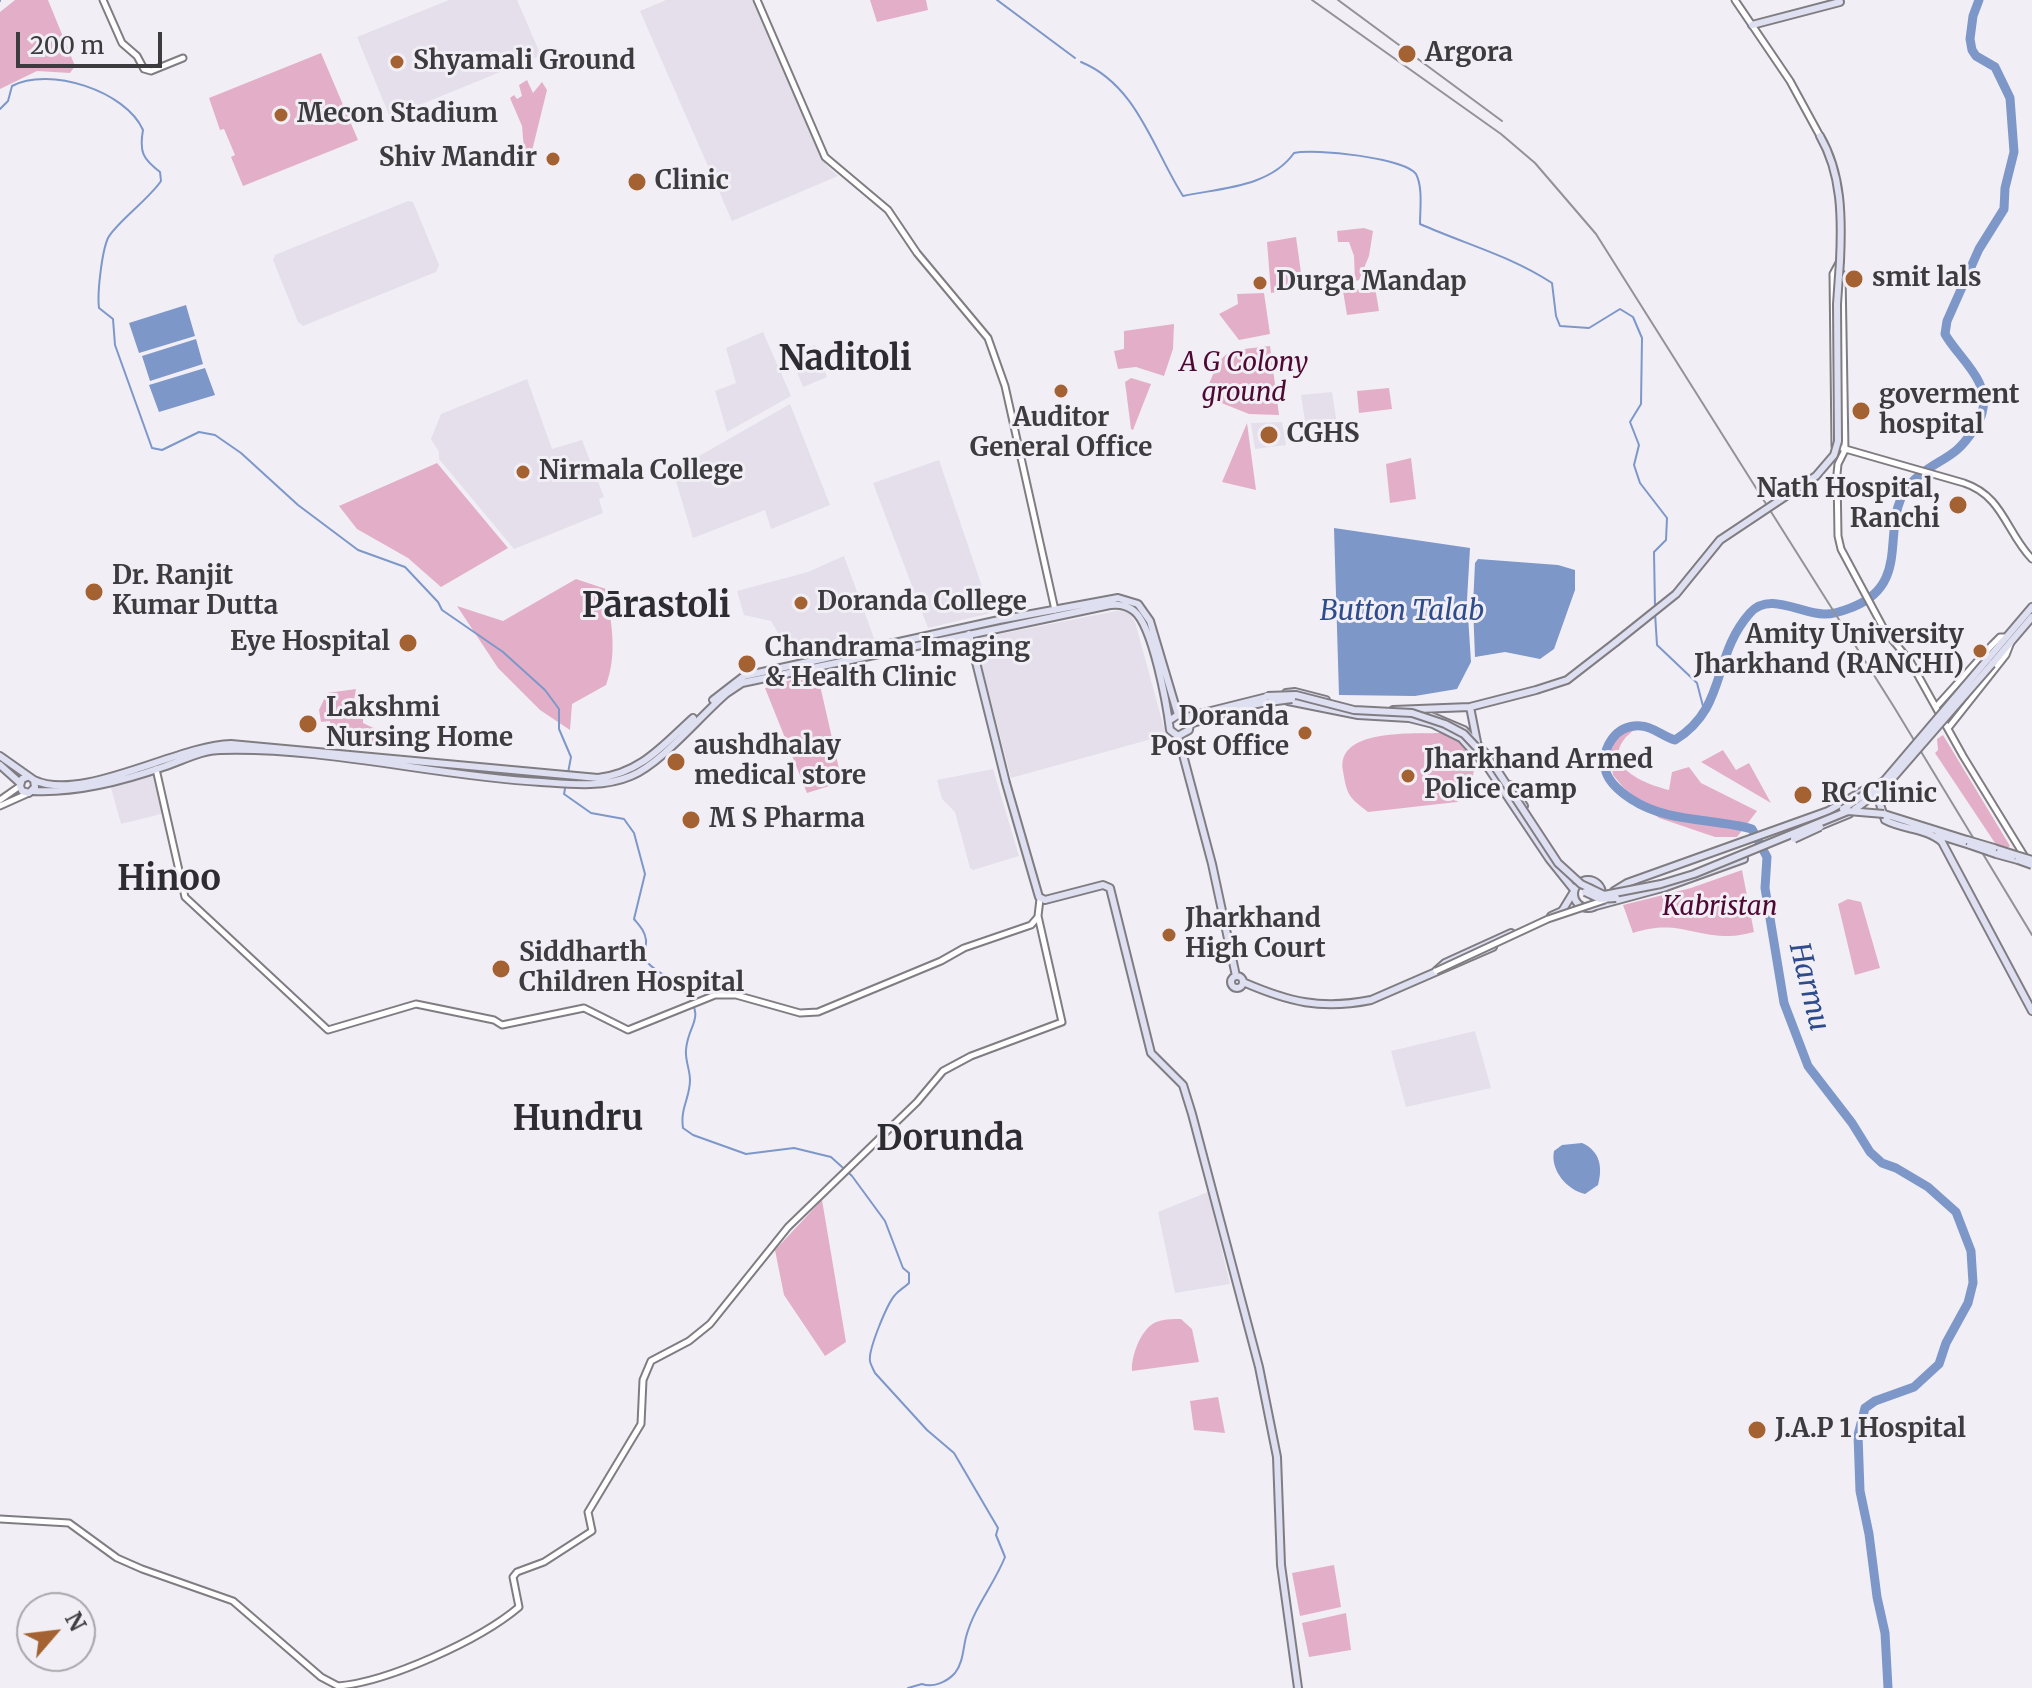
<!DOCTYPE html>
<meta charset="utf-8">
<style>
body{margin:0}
#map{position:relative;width:2032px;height:1688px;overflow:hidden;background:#f1eff5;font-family:Merriweather,serif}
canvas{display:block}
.north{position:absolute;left:16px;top:1592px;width:80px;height:80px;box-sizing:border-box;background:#f1eff5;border:2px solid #a9a7ac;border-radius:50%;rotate:62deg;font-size:22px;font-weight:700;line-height:32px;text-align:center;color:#3c3b3e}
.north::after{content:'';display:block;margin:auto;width:28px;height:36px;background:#a46131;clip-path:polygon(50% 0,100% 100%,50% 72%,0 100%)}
.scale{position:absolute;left:16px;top:32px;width:146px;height:36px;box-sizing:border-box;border:4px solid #3c3b3e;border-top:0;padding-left:10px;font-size:24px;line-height:28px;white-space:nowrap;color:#3c3b3e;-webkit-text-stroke:6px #f1eff5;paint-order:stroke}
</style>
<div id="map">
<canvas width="2032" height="1688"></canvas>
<div class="north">N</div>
<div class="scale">200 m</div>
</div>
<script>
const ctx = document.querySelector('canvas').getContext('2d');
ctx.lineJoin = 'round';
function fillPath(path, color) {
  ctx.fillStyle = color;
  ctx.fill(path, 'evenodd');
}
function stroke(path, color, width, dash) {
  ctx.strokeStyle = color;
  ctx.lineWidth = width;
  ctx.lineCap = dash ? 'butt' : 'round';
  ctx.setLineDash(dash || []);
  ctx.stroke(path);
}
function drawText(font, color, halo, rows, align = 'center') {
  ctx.font = font + ' Merriweather,serif';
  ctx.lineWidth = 6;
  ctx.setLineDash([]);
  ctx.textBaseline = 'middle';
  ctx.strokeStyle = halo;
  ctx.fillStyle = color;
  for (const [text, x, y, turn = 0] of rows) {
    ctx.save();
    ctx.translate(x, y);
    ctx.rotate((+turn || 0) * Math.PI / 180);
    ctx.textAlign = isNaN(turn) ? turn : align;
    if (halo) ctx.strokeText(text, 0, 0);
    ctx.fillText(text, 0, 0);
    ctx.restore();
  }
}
fillPath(new Path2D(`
 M449 0H517L539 51 537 57 390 117 357 37Z
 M666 0H752L812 136 826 165 838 176 732 221 640 11Z
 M408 201 413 202 439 265 436 272 303 326 298 322 273 260 275 255Z
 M763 332 791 396 727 432 715 391 736 383 726 348Z
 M815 345 827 377 803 387 790 354Z
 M527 379 552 449 582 440 604 497 599 499 603 513 514 549 439 459V452L431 439 441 414Z
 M1332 392 1337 425 1306 428 1301 395Z
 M790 404 830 505 771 529 765 510 693 538 673 471Z
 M1282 422 1286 445 1255 449 1251 423Z
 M939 460 991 613 928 628 873 483Z
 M844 556 875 641 785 660 778 633 771 621 744 615 737 591 808 572Z
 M1121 610 1130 614 1135 622 1166 735 1011 778 975 639Z
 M993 769 1019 856 973 870 970 868 955 812 942 799 937 780Z
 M156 771 165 813 121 824 110 784Z
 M1475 1031 1491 1088 1406 1107 1391 1051Z
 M1208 1192 1230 1284 1175 1293 1158 1212Z`), '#e4dfeb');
fillPath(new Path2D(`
 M15 0H48L75 66 70 73 37 71 0 89V12Z
 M870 0H926L928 10 877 22Z
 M321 53 358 140 243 186 231 157 235 155 224 129 220 130 209 98Z
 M527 80 533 93 542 82 547 90 529 163 524 149 522 126 510 98 514 95 517 99 522 96 519 85Z
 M1364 228 1373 231 1369 256 1359 280 1355 281 1354 256 1349 242H1338L1337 231Z
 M1296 237 1303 287 1271 293 1267 242Z
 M1375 287 1379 311 1347 315 1343 291Z
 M1264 293 1270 334 1239 340 1219 314 1238 304 1237 294Z
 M1174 324 1173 349 1164 376 1136 367 1118 369 1114 351 1124 349V331Z
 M1270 346 1279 415 1249 414 1204 396C1225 348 1218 352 1270 346Z
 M1131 378 1151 384 1133 430 1131 429 1125 382Z
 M1389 388 1392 409 1359 413 1357 391Z
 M1247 423 1256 490 1222 482Z
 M1411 458 1416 499 1390 503 1386 464Z
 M437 463 508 548 441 587 408 558 357 529 339 506Z
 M576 579 606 589C611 621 618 653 606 685L572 704 570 730 540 710 498 668 457 606 503 621Z
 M817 672 842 782 807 793 765 688Z
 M356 689 354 700 363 712V723L384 733 375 747 363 748 359 731 340 733 331 729 330 721 321 722 319 710 327 693Z
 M1638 727C1633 731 1626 736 1623 741 1604 769 1649 785 1669 790L1672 772 1689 767 1701 783 1757 811 1737 837H1715L1659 818 1623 787 1613 775 1609 749 1621 733Z
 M1441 733 1461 741 1475 765 1471 786 1457 802 1368 812C1349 797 1347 796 1343 771 1335 728 1415 734 1441 733Z
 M1943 735 2010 846 2001 852 1935 753 1938 750 1937 739Z
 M1723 750 1736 770 1749 763 1771 803 1701 762Z
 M1742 870 1754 932C1746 934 1737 936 1729 936 1690 936 1676 919 1633 933L1623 905 1691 888Z
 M1848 899 1861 902 1880 968 1855 975 1838 904Z
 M822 1200 846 1342 825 1356 784 1295 775 1250Z
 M1181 1319 1192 1329 1199 1362 1132 1371C1131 1357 1140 1331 1154 1323 1162 1319 1172 1319 1181 1319Z
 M1218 1397 1225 1433 1194 1430 1190 1401Z
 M1334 1565 1341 1607 1300 1616 1292 1573Z
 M1346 1613 1351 1650 1309 1657 1302 1623Z`), '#e3afc8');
fillPath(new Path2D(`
 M186 305 195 336 139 353 129 323Z
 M196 339 203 364 150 381 142 356Z
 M205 368 215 395 159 412 149 385Z
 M1334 528 1470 548 1467 600 1471 662 1457 689 1415 696 1339 695Z
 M1478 559 1558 565 1575 570V590L1554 649 1540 659 1505 652 1475 657 1473 606 1475 563Z
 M1582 1143C1600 1151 1603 1167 1598 1185L1585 1194C1567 1190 1550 1170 1554 1151L1562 1145Z`), '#7d97c9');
stroke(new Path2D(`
 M997 0 1075 58
 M0 1V0
 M1081 62C1137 85 1153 149 1183 196 1221 188 1270 187 1294 153 1314 148 1405 158 1416 174 1423 187 1420 210 1420 224 1465 244 1511 256 1552 283L1556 316 1560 326 1589 328 1620 309 1633 317 1642 338 1641 404 1630 422 1639 445 1634 465 1640 483 1667 518 1666 540 1654 552 1655 607
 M0 109 8 101 12 86C49 66 126 91 143 130 139 152 143 159 160 172L161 181C149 199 116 223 108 238 102 251 97 293 99 308L113 319 115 345 152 448 162 450 199 432 215 435 241 453 298 505 358 550 405 567 438 602 442 610 503 652 545 690 559 709V729L571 757 564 794 591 813 624 819 634 833 645 874 634 919C639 925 645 931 646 940 647 947 641 956 648 963 659 975 676 979 686 993 706 1020 688 1023 686 1050 685 1060 690 1070 690 1080 690 1098 680 1108 683 1128L693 1135 746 1154 794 1148 831 1157 852 1176 885 1221 903 1268 909 1273V1283C904 1288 899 1290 895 1295 887 1304 868 1350 870 1361 870 1363 874 1371 875 1373L927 1430 954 1453 998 1528 996 1535 1005 1557C995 1583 974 1607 966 1637 963 1649 963 1663 955 1673 947 1682 933 1688 922 1684L908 1688
 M1655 613 1657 645 1697 683 1705 714`), '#7d97c9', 2);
stroke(new Path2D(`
 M1888 1688 1885 1633 1877 1597 1869 1534 1860 1491 1858 1435 1865 1408 1875 1401 1914 1387 1939 1364 1946 1343 1968 1303 1973 1283 1971 1251 1956 1212 1928 1187 1896 1168 1882 1163 1870 1152 1852 1123 1808 1066 1784 1003 1765 888 1767 857 1752 829C1713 818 1667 823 1631 799 1622 793 1610 784 1606 772 1600 748 1616 724 1641 726 1652 726 1664 737 1675 740 1728 707 1711 657 1750 613 1769 591 1801 614 1824 614 1833 615 1845 610 1853 607 1918 581 1873 517 1915 479 1939 457 1954 461 1974 429 1977 424 1981 419 1982 413 1991 380 1959 359 1945 334L1947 321 1979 249 2004 209 2005 188 2014 152 2010 98 1995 67 1976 56 1972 50 1970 39 1973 16 1979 0`), '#7d97c9', 9);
const tertiary = new Path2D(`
 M103 0 122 43 137 56 144 69 151 71 183 58
 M757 0 825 157 888 210 917 253 988 338 1005 386 1055 610
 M1735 0 1790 81 1820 136
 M1840 261 1833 274 1835 446 1964 483C2003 496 2006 532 2032 559
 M1842 274 1845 450 1838 464 1837 474 1838 536 1841 549 1885 631 1910 661 1963 756 2025 857
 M1936 707 1992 645 2000 637H2007
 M1949 727 2006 655 2011 642
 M156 769 185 897 328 1030 416 1004 494 1020 502 1025 584 1008 628 1030 715 995H736L800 1013 818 1012 941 961 964 948 1031 925 1038 917
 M0 800 20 786
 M0 806 29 793
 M0 1519 69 1523 117 1558 142 1569 233 1601 321 1677 338 1686C388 1682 480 1640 519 1607L513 1577 517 1572 544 1562 592 1531 588 1512 641 1424 643 1380 651 1361 689 1341 710 1324 788 1227 917 1102 943 1071 971 1056 1062 1022 1038 916 1040 899`);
const secondary = new Path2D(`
 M1752 25 1840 2 1839 0
 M1820 136C1842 174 1842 218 1840 261
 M969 634 1006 783 1039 897 1045 900 1103 885 1110 888 1151 1053 1183 1085 1192 1114 1259 1367 1277 1457 1281 1565 1298 1688
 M1987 660 2032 607
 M1992 664 2032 617
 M1286 693 1295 692 1326 700
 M713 700 744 676 999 620 1118 598 1138 604 1150 621 1178 715
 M1288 701 1358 715 1409 718 1433 724 1461 738 1489 769 1550 860 1574 890
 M1470 707 1477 742
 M1393 710 1470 707 1536 690 1567 680 1616 642
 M1431 716 1464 730 1489 757
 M1187 717 1271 696
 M1190 724 1246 706 1273 701
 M1178 736 1212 864 1236 976
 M0 756 34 780 35 787 29 793 22 791 20 786 22 779 27 777
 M0 765 20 783
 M34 780C82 803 178 745 231 744L598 778C641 773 663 745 693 718
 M1510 785 1524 806
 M33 791C76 793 123 781 163 767 182 761 201 750 221 750 328 747 434 776 541 782 570 784 603 788 631 776 662 763 700 716 727 693L742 683 1110 605C1118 604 1127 605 1134 611 1153 626 1167 706 1170 730L1178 736 1189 730 1190 724 1187 717 1178 715 1170 720
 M1884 814 1967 840
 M1815 828 1849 814
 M1938 835 1970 845
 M1994 848 2016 855
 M1996 854 2018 860
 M1574 894a14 14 0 1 1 28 0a14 14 0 1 1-28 0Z
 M1614 891 1627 883 1828 811 1871 786 1879 801 1885 820C1903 830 1927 828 1942 842L2032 1011
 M1592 907 1666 887 1744 859
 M1551 916 1562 911 1573 893
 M1436 971 1445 963 1511 933
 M1231 982a6 6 0 1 1 12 0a6 6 0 1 1-12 0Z
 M1243 982C1289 1002 1321 1010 1371 1000L1493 947`);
stroke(tertiary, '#807d82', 9);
stroke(secondary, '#807d82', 10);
stroke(tertiary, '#fff', 5);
stroke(secondary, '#dfdff2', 6);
stroke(new Path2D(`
 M1312 0 1501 134 1535 163 1596 234 1894 707 2032 935
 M1338 0 1502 121`), '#939296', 2);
const tertiaryBridge = new Path2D(`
 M1436 971 1548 919 1605 900`);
const secondaryBridge = new Path2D(`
 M1616 642 1676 594 1720 540 1816 476 1834 455 1838 441 1837 304 1840 261
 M1267 696 1296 695 1354 710 1412 713 1445 724 1464 734 1495 767 1558 863 1581 884 1604 895 1661 884 1694 874 1848 811 1884 814
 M1269 702 1292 699
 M1843 809 1884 781 1987 660
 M1855 809 1885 787 1992 664
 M1794 839 1820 827
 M1967 840 1994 848
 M1970 845 1996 854
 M2016 855 2032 860
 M2018 860 2032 865
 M1585 892 1600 899 1616 898`);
stroke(tertiaryBridge, '#807d82', 9, []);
stroke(secondaryBridge, '#807d82', 10, []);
stroke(tertiaryBridge, '#fff', 5);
stroke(secondaryBridge, '#dfdff2', 6);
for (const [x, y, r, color] of [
 [1407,54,10,"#a46131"],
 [397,62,8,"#a46131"],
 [281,115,8,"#a46131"],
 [553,159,8,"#a46131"],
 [637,182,10,"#a46131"],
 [1854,279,10,"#a46131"],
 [1260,283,8,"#a46131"],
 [1061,391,8,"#a46131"],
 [1861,411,10,"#a46131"],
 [1269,435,10,"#a46131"],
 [523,472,8,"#a46131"],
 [1958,505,10,"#a46131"],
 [94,592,10,"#a46131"],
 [801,603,8,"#a46131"],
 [408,643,10,"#a46131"],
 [1980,651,8,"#a46131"],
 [747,664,10,"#a46131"],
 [308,724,10,"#a46131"],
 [1305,733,8,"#a46131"],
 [676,762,10,"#a46131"],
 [1408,776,8,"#a46131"],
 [1803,795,10,"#a46131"],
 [691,820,10,"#a46131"],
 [1169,935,8,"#a46131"],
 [501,969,10,"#a46131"],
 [1757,1430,10,"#a46131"]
]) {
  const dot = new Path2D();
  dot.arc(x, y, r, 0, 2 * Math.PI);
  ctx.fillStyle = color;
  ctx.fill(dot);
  stroke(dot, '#f1eff5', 3);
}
drawText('bold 26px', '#3c3b3e', '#f1eff5', [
 ["Argora",1425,54],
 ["Shyamali Ground",413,62],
 ["Mecon Stadium",297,115],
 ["Shiv Mandir",537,159,"right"],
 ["Clinic",655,182],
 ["smit lals",1872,279],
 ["Durga Mandap",1276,283],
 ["goverment",1879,396],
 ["hospital",1879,426],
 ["Auditor",1061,419,"center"],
 ["General Office",1061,449,"center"],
 ["CGHS",1287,435],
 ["Nirmala College",539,472],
 ["Nath Hospital,",1940,490,"right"],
 ["Ranchi",1940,520,"right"],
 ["Dr. Ranjit",112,577],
 ["Kumar Dutta",112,607],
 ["Doranda College",817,603],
 ["Amity University",1964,636,"right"],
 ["Jharkhand (RANCHI)",1964,666,"right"],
 ["Eye Hospital",390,643,"right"],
 ["Chandrama Imaging",765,649],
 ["& Health Clinic",765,679],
 ["Lakshmi",326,709],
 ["Nursing Home",326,739],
 ["Doranda",1289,718,"right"],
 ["Post Office",1289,748,"right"],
 ["aushdhalay",694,747],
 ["medical store",694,777],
 ["Jharkhand Armed",1424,761],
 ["Police camp",1424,791],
 ["RC Clinic",1821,795],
 ["M S Pharma",709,820],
 ["Jharkhand",1185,920],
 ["High Court",1185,950],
 ["Siddharth",519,954],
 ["Children Hospital",519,984],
 ["J.A.P 1 Hospital",1775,1430]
], 'left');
drawText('italic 26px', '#4f0833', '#f1eff5', [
 ["A G Colony",1244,364],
 ["ground",1244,394],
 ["Kabristan",1720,908]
]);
drawText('italic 28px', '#2e4c8b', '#f1eff5', [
 ["Button Talab",1402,612],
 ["Harmu",1808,987,76]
]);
drawText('bold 34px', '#2d2c30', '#f1eff5', [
 ["Naditoli",845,360],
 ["Pārastoli",656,607],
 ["Hinoo",169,880],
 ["Hundru",578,1120],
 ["Dorunda",950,1140]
]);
</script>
